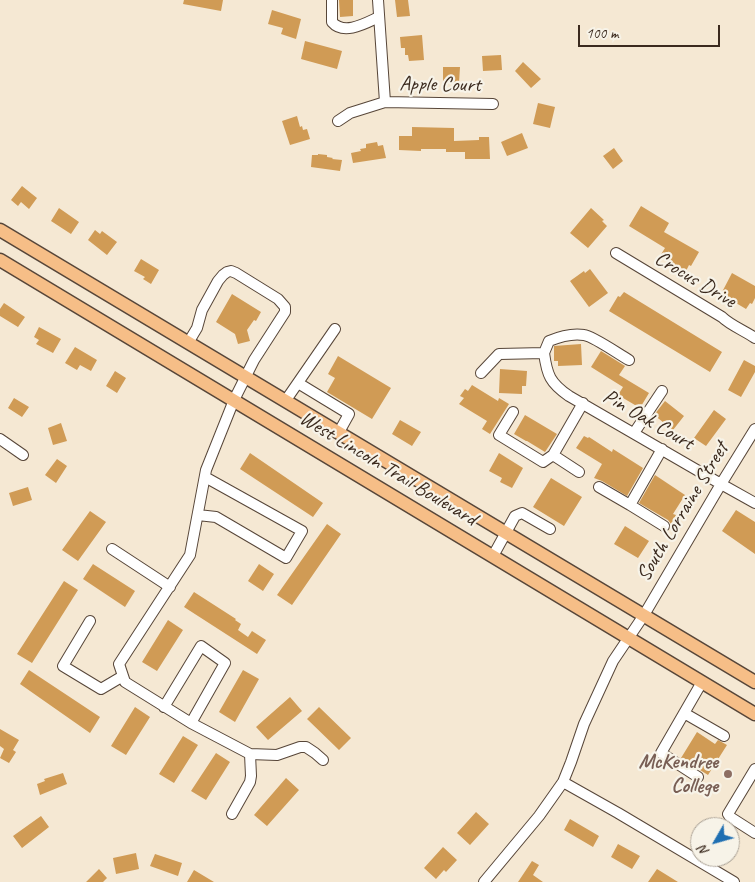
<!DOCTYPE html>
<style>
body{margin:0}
#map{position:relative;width:755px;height:882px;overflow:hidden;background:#f5e8d3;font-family:Caveat,sans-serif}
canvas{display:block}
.north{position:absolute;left:690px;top:817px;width:50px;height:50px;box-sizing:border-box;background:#f7f3e8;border:1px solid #aca397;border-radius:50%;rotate:232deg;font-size:14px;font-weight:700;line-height:20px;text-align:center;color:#3b2a1e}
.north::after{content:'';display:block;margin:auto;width:18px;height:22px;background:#1f6fb2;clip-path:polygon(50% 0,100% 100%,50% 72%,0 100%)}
.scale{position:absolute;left:578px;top:25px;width:142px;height:22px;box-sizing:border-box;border:2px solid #3b2a1e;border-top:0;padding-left:6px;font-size:15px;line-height:18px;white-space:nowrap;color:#3b2a1e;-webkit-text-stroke:4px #f7f3e8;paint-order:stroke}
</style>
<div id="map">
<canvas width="755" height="882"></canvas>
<div class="north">N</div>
<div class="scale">100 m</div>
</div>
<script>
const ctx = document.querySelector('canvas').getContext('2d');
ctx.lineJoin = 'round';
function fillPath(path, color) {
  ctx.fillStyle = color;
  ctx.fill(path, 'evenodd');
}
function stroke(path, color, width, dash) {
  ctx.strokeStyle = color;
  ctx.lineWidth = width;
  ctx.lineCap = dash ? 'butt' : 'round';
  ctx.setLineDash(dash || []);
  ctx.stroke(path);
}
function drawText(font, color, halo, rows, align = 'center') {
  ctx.font = font + ' Caveat,sans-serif';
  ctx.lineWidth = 4.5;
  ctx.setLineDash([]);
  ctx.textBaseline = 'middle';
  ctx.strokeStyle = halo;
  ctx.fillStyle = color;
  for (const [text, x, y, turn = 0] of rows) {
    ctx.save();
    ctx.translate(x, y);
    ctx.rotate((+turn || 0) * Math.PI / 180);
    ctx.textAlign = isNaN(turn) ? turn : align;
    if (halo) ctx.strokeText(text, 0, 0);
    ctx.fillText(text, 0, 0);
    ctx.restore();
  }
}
fillPath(new Path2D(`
 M184 0H223L221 11 183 4Z
 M339 0H353V16L340 17Z
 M395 0H408L410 16 397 17Z
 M272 10 301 19 296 39 281 34 283 28 268 24Z
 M422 35 424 60 409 61 408 55H405V48H401L400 37Z
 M305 41 342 51 337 69 301 59Z
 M501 55 502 70 483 71 482 56Z
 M523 62 541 79 531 88 515 71Z
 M443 67H460L459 83H443Z
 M538 103 555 107 550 128 533 124Z
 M297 116 300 127 302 126 303 130 307 129 310 139 290 145 282 121Z
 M412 127 454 128V141L479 140V137H489L490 159H465V152H446V149H421V151L399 150V136H412Z
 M522 133 528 148 507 156 501 142Z
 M377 142 378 146 383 145 386 158 353 163 351 153 361 151 360 149 366 148V144Z
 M614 148 623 161 613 169 603 156Z
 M318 154 327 155V157L333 158 332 159 342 160 340 171 311 167 312 155H318Z
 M22 186 37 198 29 209 21 202 18 206 11 200Z
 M641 206 669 223 664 232 699 252 691 266 689 265 686 271 660 256 665 248 629 226Z
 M59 208 79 222 71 234 51 221Z
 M591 208 604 220 602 221 607 226 588 248 570 233Z
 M95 230 100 234 102 231 117 242 107 255 88 240Z
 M141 259 159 270 151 284 143 279 145 277 134 271Z
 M590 269 608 293 589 307 570 281 584 271 585 273Z
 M732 273 755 286V298L752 304 750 303 746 309 721 294Z
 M624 292 722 352 710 372 609 311 618 296 620 297Z
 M232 294 261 312 256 321 254 320 247 330 250 341 238 344 235 334 216 322Z
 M4 303 25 317 18 327 0 316V309Z
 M39 327 61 339 53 353 36 344 39 340 34 337Z
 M581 344 582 365 558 366V361H554V346Z
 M75 347 97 360 91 371 80 365 77 370 65 363Z
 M601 351 625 366 619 375 649 393 640 408 618 395 623 387 591 367Z
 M338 356 391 388 372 419 327 392 335 378 328 374Z
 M744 360 755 366V372L741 397 728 390Z
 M500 369 527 371 526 386H522V394L499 393Z
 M115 371 126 378 117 393 106 386Z
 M472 385 498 401 499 398 509 404 490 434 482 429 487 421 459 404 464 398 460 396 465 389 468 391Z
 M14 398 29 407 22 417 8 408Z
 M665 401 684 416 673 430 654 415Z
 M714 410 726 419 706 446 694 438Z
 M525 415 557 434 545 452 527 441H526L514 434Z
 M400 420 421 432 412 446 392 434Z
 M61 423 67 441 53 445 48 428Z
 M584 436 588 438 589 437 612 452 613 449 643 468 627 496 602 481 594 478 602 464 576 448Z
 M250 453 323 503 313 517 240 469Z
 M499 453 523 468 512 488 500 482 502 478 489 471Z
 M57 459 67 466 56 483 45 475Z
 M655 475 685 495 673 514 676 515 671 524 668 520 639 503Z
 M551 478 582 497 564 526 533 507Z
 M28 487 32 500 13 506 9 493Z
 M736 510 755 522V554L722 531Z
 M90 511 106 522 78 561 62 550Z
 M327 524 341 534 292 605 277 595Z
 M625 526 649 541 638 558 614 544Z
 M93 564 135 591 125 607 83 579Z
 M259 564 274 574 263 591 248 581Z
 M64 581 78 590 32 663 17 654Z
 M194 592 236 619 235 620 241 624 238 630 248 637 252 631 266 640 257 654 184 607Z
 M168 620 183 630 157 671 142 662Z
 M29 670 100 717 90 733 20 684Z
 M243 670 259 679 235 722 219 712Z
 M290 697 302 711 268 740 256 727Z
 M135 707 150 717 126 755 111 746Z
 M319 707 351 738 339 750 307 719Z
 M0 729 19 740 13 750 16 752 9 763 0 758 4 749 0 746Z
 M697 732 715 744 718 740 727 745 708 775 681 758Z
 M183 736 198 745 174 783 159 774Z
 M216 753 230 762 206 800 191 791Z
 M63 773 67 784 40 795 37 784 45 781 44 779Z
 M286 778 299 790 267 826 254 815Z
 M476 812 489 824 470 845 457 833Z
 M41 816 49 827 22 848 13 836Z
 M570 819 599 836 593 847 564 830Z
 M618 844 640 856 632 869 611 857Z
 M443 847 457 860 446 872 444 870 436 879 424 868Z
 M136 853 139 869 116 874 113 858Z
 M155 854 182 863 178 876 150 866Z
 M532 861 539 865 533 875 543 882H518Z
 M99 869 107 878 103 882H86Z
 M657 869 678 882H648Z
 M194 870 214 882H187Z`), '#d09b55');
const minor = new Path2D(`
 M332 0V22C344 36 366 23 379 17
 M378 0 385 102
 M338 121 350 113 385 102 493 104
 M616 253 722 317C730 325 745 331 755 338
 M188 343 197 328 202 310 218 281 223 275 227 272 231 271 236 273 278 299 285 307V312L254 360 234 400 206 470 190 555 119 664 125 682 191 723 250 754 277 755 300 747H306L315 753 323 760
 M544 353 549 341C561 336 572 333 584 335 593 336 620 355 629 360
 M481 373 499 354 544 353C547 375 550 383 569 396L721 484 755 503
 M298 383 349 414 339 432
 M286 400 335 329
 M513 412 499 435 543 462 553 455
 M634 433 662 391
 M0 439 23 455
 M662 449 630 505 664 526
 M579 472 553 455 583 403
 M599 487 630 505
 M198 515 216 517 286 558 302 531 205 477
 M112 549 170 587
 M493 556 515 516 522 513 550 529
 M90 621 63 666 101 689 123 676
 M164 707 201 646 225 663 191 723
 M684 713 724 736
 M755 769 728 814 730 817 755 833
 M698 777 661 753 702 682
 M563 782 618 813 734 882
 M232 814 250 782 251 776 250 754
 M484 882 539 816 563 782 571 762 584 724 613 661 644 615 721 484 755 429`);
const major = new Path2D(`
 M0 230 755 682
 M0 260 755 714`);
stroke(minor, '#574639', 12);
stroke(major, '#574639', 15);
stroke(minor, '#fff', 10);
stroke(major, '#f6be87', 12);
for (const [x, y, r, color] of [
 [728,774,5,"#8d6e63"]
]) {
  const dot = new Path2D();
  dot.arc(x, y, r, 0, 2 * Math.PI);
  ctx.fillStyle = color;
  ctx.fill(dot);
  stroke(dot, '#f7f3e8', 2);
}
drawText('21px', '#3b2a1e', '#f7f3e8', [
 ["Apple Court",440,85,1],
 ["Crocus Drive",695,280,31],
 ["Pin Oak Court",648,420,30],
 ["West Lincoln Trail Boulevard",388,469,31],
 ["South Lorraine Street",683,512,-59]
]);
drawText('bold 21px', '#785e54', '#f7f3e8', [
 ["McKendree",718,762],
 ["College",718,786]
], 'right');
</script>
